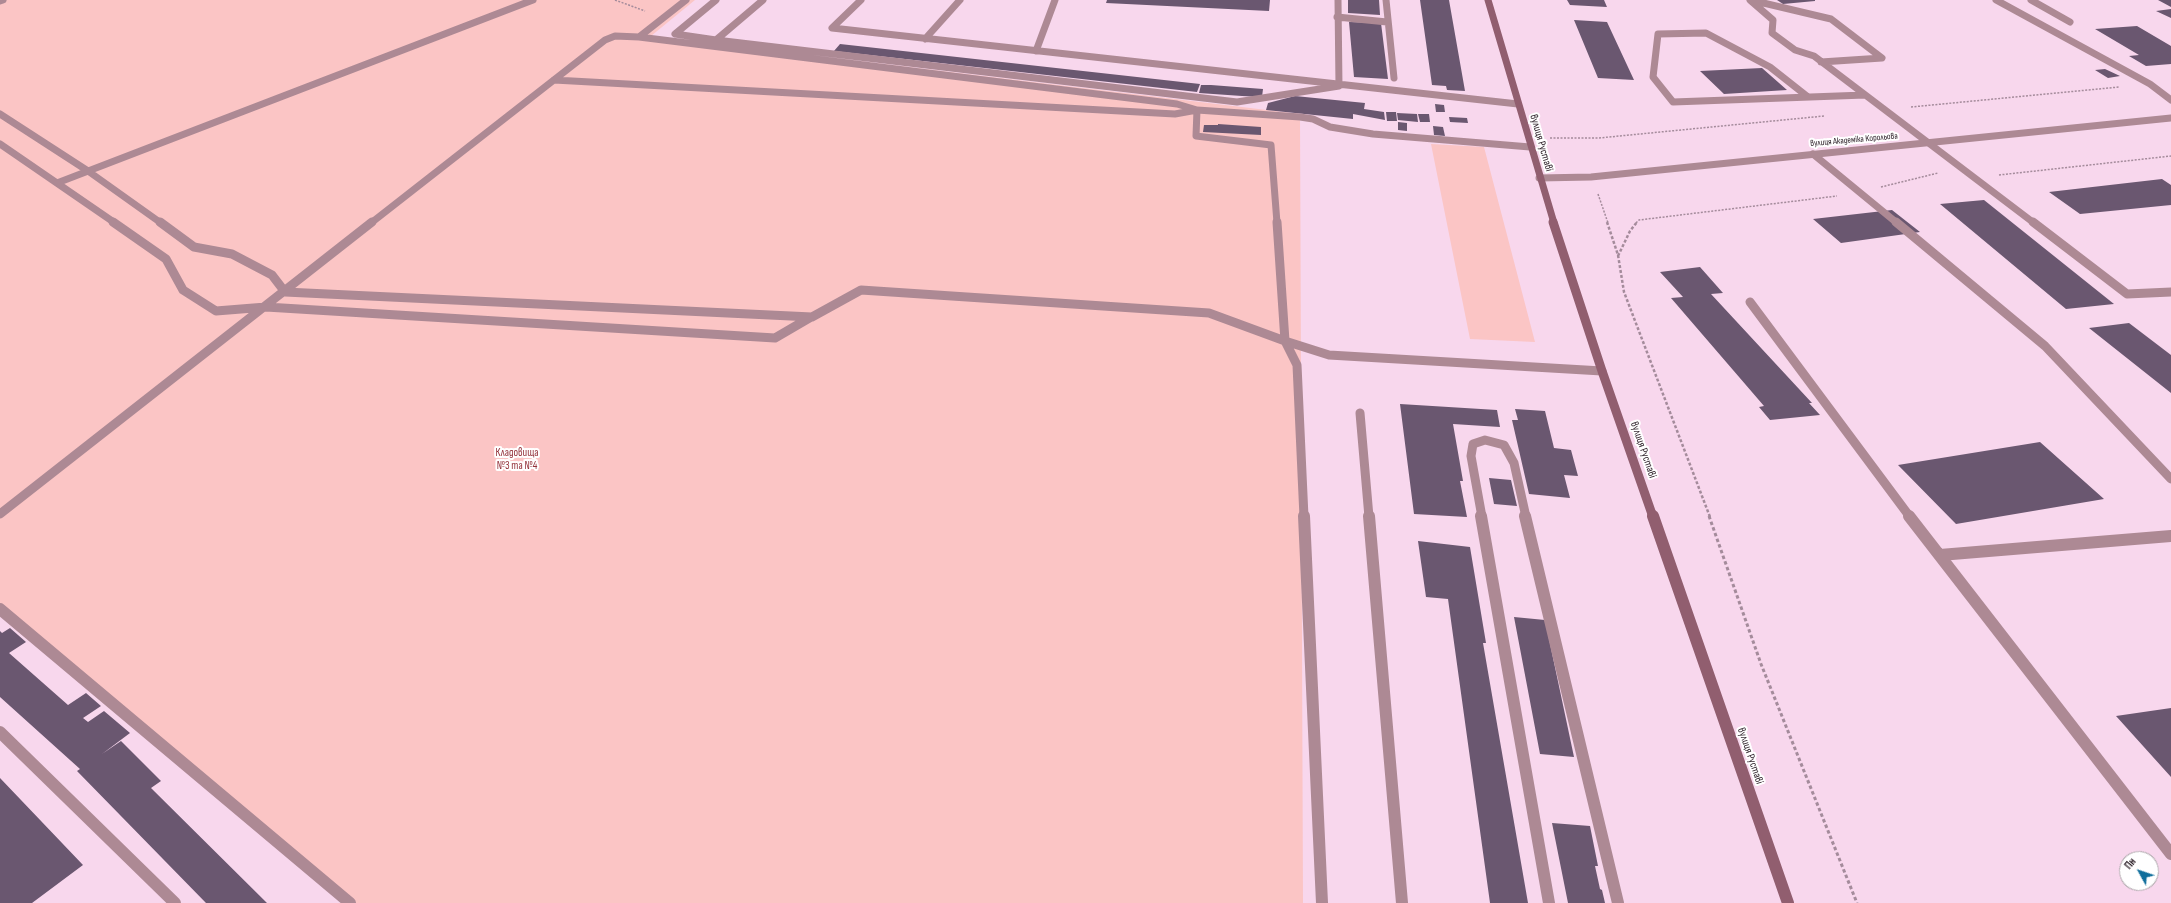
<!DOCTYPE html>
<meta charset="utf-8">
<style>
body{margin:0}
#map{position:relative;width:2171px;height:903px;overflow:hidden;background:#f8d7ed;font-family:"Sofia Sans Condensed",sans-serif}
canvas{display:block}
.north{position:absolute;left:2119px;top:851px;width:40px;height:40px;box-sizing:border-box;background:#fff;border:1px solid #aba6a9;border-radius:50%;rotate:310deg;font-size:11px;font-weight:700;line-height:16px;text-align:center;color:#2d2129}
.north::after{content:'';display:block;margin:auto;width:14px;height:18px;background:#0f6e9c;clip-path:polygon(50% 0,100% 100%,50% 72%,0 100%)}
</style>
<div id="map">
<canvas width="2171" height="903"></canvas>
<div class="north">Пн</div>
</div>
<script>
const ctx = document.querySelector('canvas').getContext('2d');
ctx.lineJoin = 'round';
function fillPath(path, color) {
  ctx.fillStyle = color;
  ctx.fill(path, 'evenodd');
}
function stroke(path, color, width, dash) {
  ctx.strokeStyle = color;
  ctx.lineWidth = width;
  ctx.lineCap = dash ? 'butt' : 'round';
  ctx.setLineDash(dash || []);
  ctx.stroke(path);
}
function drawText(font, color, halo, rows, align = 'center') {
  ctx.font = font + ' "Sofia Sans Condensed",sans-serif';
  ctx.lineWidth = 4;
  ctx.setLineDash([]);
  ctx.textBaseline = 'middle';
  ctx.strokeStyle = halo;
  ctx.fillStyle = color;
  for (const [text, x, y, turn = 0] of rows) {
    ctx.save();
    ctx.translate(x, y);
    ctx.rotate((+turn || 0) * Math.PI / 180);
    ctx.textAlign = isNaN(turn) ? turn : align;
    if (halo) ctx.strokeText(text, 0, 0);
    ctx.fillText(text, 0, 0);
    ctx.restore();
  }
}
fillPath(new Path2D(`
 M0 0H695L651 36 1300 114 1303 903H356L0 608Z
 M1431 144 1484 147 1535 342 1470 339Z`), '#fbc5c5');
fillPath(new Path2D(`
 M1107 0H1270L1269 11 1106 3Z
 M1348 0H1379L1380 15 1348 13Z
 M1420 0H1449L1465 91 1447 90 1446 86 1432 85Z
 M1567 0H1604L1607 7 1570 5Z
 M1777 0H1815V1L1783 4Z
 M2158 0H2171V7Z
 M2171 9V18L2156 11Z
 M1574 20 1607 22 1634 80 1598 78Z
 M1349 22 1381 23 1388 79 1354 77Z
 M2137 26 2171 46V64L2146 66 2129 56 2139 55 2095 29Z
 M840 44 1200 84 1197 92 834 51Z
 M1762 68 1787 90 1724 94 1700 71Z
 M2105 69 2120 76 2108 78 2095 70Z
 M1201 85H1211L1263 89 1262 97 1242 96 1199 93Z
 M1295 96 1365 103 1364 109 1384 112 1385 120 1353 114V119L1266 110 1268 103Z
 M1435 104 1444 105 1445 112H1436Z
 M1386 112H1396L1397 121H1387Z
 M1397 113 1417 114 1418 122 1398 120Z
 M1418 114H1429L1430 122H1420Z
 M1449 117 1467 118 1468 123 1450 122Z
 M1398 122 1407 123V131L1398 130Z
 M1218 124 1261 127V135L1203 132 1204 125H1218Z
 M1433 126 1443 127 1445 136 1434 135Z
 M2162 179 2171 185V205L2080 214 2049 192Z
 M1984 200 2114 304 2066 309 1940 204Z
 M1892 210 1920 232 1841 243 1813 219Z
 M1700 267 1723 293 1711 294 1812 403H1809L1820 415 1770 420 1759 407 1764 406 1671 298 1683 297 1660 272Z
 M2129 323 2171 355V393L2089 328Z
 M1400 404 1497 410 1500 427 1453 424 1463 481H1460L1467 517 1414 514Z
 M1515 409 1545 411 1554 448 1571 450 1578 476 1564 475 1570 498 1529 494 1512 420H1518Z
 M2040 442 2104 499 1956 524 1898 465Z
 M1489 478 1511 480 1517 506 1494 504Z
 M1418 541 1470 547 1486 643H1483L1528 903H1490L1448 599 1426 597Z
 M1514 617 1545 620 1574 757 1540 754Z
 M10 628 26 642 9 653 68 705 86 693 101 706 83 718 88 722 104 711 130 733 102 754 121 741 161 781 151 788 267 903H206L77 771 80 769 0 697V631L2 633Z
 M2171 708V777L2116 716Z
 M0 778 83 865 32 903H0Z
 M1552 823 1590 826 1598 866H1595L1600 889 1602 890 1605 903H1568Z`), '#6a5770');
stroke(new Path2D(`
 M615 0 645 11
 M1911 107 2119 87
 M1550 138H1599L1824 116
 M1999 175 2171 156
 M1881 187 1938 173
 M1598 194 1608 223
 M1636 223 1639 220 1837 196`), '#a48b9b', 1.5, [2, 1.5]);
stroke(new Path2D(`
 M1607 222 1618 255 1624 292 1710 517
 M1618 256 1630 231 1637 222`), '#a48b9b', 2.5, [3, 2]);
stroke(new Path2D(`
 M1709 516 1761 664 1857 903`), '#a48b9b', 3, [3.5, 2.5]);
stroke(new Path2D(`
 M686 0 639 37 1177 104 1197 110 1196 136 1271 145 1277 223
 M716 0 675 34 716 40
 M763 0 716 40 1237 102 1339 86 1338 0
 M861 0 832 28 1518 104
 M1386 0 1394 78
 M1750 0 1773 20 1772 33 1795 50 1814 56 2034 223
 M1751 0 1831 19 1882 58 1821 62
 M1996 0 2150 84 2171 100
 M2031 0 2070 22
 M0 1 3 0
 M1337 17 1387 22
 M925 39 960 0
 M1036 51 1055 0
 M554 80 1175 114 1197 110 1300 117 1313 119 1330 127 1373 134 1530 147
 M1808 97 1770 67 1706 33 1658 34 1653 77 1673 102 1865 95
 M0 114 88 171 161 223
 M0 144 115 223
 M1813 154 1897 223
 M57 183 533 0
 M371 223 605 40 615 36 639 37`), '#ad8994', 7);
stroke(new Path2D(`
 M113 222 166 259 183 290 216 311 266 307 775 338 811 317
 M160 222 194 247 232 254 272 275 285 292 812 317 861 290 1209 313 1285 341 1297 365 1304 517
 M1277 222 1285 341 1329 355 1602 371
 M1896 222 2045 346 2171 479
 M2033 222 2127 294 2171 292
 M1750 302 1910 517
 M1360 413 1369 517
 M0 514 372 222
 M1482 517 1471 456 1473 444 1485 440 1504 445 1514 463 1526 517`), '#ad8994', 9);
stroke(new Path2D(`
 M1304 516 1322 903
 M1369 516 1402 903
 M1481 516 1549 903
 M1525 516 1618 903
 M1909 516 2171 854
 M1940 555 2171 536
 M0 609 350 903
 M0 732 175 903`), '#ad8994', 12);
stroke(new Path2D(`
 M1539 178 1591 177 2171 118`), '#ad8994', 7);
stroke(new Path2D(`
 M1488 0 1554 223`), '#915e6f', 7);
stroke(new Path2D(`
 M1553 222 1602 371 1653 517`), '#915e6f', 9);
stroke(new Path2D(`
 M1653 516 1788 903`), '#915e6f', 12);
drawText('9px', '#2d2129', '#fff', [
 ["вулиця Академіка Корольова",1854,140,-5]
]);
drawText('11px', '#2d2129', '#fff', [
 ["вулиця Руставі",1541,143,74],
 ["вулиця Руставі",1643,450,71],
 ["вулиця Руставі",1750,756,71]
]);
drawText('11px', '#93313a', '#fff', [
 ["Кладовища",517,453],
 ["№3 та №4",517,466]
]);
</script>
